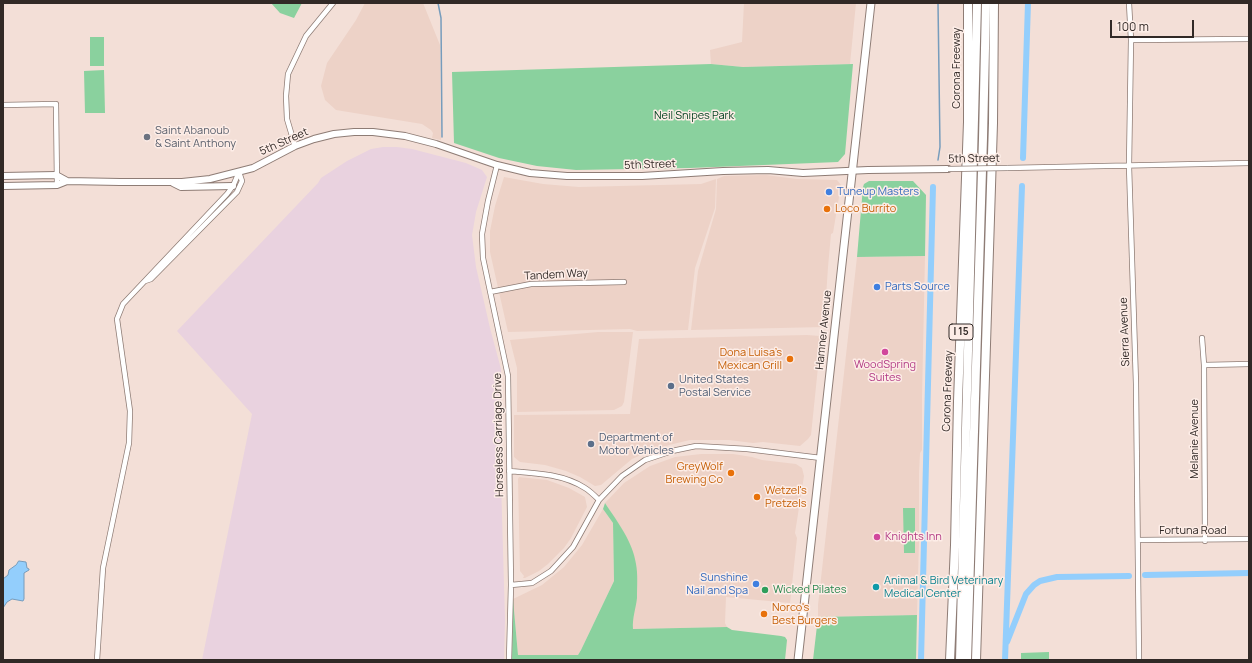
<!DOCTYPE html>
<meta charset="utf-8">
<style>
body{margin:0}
#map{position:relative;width:1252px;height:663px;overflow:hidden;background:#f3dfd7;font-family:Manrope,sans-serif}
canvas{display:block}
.frame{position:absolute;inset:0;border:4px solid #312926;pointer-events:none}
.scale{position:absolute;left:1110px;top:20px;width:84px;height:18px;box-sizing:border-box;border:2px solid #312926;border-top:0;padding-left:5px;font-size:12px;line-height:14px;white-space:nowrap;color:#312926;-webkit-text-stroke:3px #fdede7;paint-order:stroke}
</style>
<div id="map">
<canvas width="1252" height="663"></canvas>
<div class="frame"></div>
<div class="scale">100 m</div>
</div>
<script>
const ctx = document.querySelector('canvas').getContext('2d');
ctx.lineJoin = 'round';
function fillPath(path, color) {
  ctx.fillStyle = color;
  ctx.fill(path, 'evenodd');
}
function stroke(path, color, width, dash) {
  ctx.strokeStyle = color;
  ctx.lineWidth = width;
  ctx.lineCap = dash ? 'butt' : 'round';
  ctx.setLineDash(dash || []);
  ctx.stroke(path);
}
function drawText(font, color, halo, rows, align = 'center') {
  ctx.font = font + ' Manrope,sans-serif';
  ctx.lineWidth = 3;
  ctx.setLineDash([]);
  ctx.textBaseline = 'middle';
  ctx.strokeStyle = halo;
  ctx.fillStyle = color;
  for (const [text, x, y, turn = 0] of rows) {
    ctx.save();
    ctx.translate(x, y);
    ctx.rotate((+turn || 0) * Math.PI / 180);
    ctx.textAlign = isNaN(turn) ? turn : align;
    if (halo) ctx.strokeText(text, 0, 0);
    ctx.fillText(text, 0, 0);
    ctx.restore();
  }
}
fillPath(new Path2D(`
 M365 3H423L440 45 441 140 432 138 433 133 431 130 422 124 336 110 325 100 321 86 327 63 356 20Z
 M744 3H856L850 64 743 67 711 64 710 50 742 42Z
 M766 175 797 179 837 180 841 185 833 233 831 234 828 267 824 327 691 330 698 271 716 209 717 179 724 176Z
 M504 177 543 184 579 187 701 184 716 179 715 208 695 268 688 330 637 331 630 329 508 332 490 252V231L495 206Z
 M925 256 922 397V450L920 453 919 473V542L917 615 818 617V605L857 257Z
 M598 332H633L624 402 622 406 614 410 517 412V368L510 340Z
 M807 335 820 336 821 338 811 435 808 439 800 446 763 442 753 443 729 440H690L669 445 645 453 632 459 601 485 595 486 580 477 566 471 545 465 520 462 514 457V415L630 414 639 339Z
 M701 454H733L752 457 762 460 796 464 802 468 804 476 795 533 797 538 790 603 726 597 725 623 727 627 633 629 631 548 621 528 605 503 624 483 650 466 675 457Z
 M519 477 547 480 569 488 585 497 587 507 571 538 564 548 548 564 539 571 525 578H523L524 576 520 571 518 479Z
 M603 509 613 523 614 581 581 650 578 655H518L513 599 542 585 564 567 582 545Z`), '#edd2c7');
fillPath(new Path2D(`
 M383 147H397L412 149 466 163 482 170 487 177 476 212 472 235 476 267 490 328 501 369V480L505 620 504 660H202L252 414 177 331 318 183 321 178 347 161 371 149Z`), '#e9d2df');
fillPath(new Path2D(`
 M271 3H302L294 18 280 13Z
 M90 37H104V66H90Z
 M711 64 743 67 853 64 845 154 838 162 690 168 576 170 537 166 499 158 454 143 452 72Z
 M104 70 105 113H85L84 71Z
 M869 181H913L926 195 925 256 857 257 863 187 864 184Z
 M605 503C617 521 633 542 636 564 638 574 637 587 637 598 636 608 632 618 633 629L727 627 732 630 781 636 785 637 787 640 785 660H512L513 599 518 655H578L581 650 614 581 613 523 603 509Z
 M903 508H915V553H904Z
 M917 615 916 660H813L818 617Z
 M1049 652V660H1021V653Z`), '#8ad19e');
const water = new Path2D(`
 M19 561 26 562 27 568 29 569V570L24 573V599L23 601 12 599 7 602 3 608V579L8 575 9 570 16 565Z`);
fillPath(water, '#93cefc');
stroke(water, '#769cbc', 1);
stroke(new Path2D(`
 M438 3 441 18 442 137
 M938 3 940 147 938 160`), '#769cbc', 1.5);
stroke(new Path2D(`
 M1023 158 1028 3
 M1145 575 1249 573
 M1007 642 1026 594 1034 585 1040 581 1057 577 1129 576
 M921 660 933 187
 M1005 660 1022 186`), '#93cefc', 6);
const street = new Path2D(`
 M1129 3 1131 40 1129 166 1136 384 1139 660
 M1131 40 1249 39
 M3 105 56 104 57 185
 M295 146 287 119 286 96 288 74 306 36 333 3
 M497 165 488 201 482 234 483 258 508 376 511 585 509 660
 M1007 168 1249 163
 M145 281 151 279 237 192 242 181 239 172
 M490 292 531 284 624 282
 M1202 338 1204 365 1205 541
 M1204 365 1249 364
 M509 471C535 473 563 474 585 488 590 491 595 496 599 500
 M1138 540 1249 539
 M511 585 532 583 551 571 573 547 599 500 622 476 645 460 672 451 696 446 747 449 821 458
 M97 660 103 568 129 443 130 411 117 319 123 304 227 194 233 186 239 172`);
const secondary = new Path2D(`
 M3 176 56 175 67 181
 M173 183 181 187 233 186
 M3 186 57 185 67 181 120 182H182L210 179 253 168 295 146 314 139 334 134 354 132H373L405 136 436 144 497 165 530 173 567 176H642L723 171 768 170 803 173 868 170 948 169`);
const primary = new Path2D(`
 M798 660 871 3`);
const highway = new Path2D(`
 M950 660 955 545 958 401 968 122V3
 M960 660 977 3
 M967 660 983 138 986 3
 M976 660 993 123 994 3`);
stroke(street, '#8e7c75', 6);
stroke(secondary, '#8e7c75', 8);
stroke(primary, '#8e7c75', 9);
stroke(highway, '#8e7c75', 10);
stroke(street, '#fff', 4.5);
stroke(secondary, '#fff', 6);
stroke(primary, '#fff', 7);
stroke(highway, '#fff', 8);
const streetBridge = new Path2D(`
 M948 169 1007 168`);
stroke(streetBridge, '#8e7c75', 6, []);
stroke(streetBridge, '#fff', 4.5);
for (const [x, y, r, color] of [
 [147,137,4,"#6b7280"],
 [829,192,4,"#3f7fe0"],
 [827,209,4,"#e8710a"],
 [877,287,4,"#3f7fe0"],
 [885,352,4,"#d1479c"],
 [790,359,4,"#e8710a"],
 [671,386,4,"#5c6f8a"],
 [591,444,4,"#5c6f8a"],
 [731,473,4,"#e8710a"],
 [757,497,4,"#e8710a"],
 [877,537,4,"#d1479c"],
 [756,584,4,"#3f7fe0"],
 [876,587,4,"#0f9aa8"],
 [765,590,4,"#2e9e5b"],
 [764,614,4,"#e8710a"]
]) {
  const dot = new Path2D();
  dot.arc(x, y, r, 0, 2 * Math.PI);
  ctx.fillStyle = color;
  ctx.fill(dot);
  stroke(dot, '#fdede7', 1.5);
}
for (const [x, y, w] of [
 [961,332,24]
]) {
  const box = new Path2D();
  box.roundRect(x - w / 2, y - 8, w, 16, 3);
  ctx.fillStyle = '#fdede7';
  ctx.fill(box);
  stroke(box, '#312926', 1);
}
drawText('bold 10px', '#312926', null, [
 ["I 15",961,332]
]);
drawText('11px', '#312926', '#fdede7', [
 ["Corona Freeway",957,68,-90],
 ["5th Street",284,142,-24],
 ["5th Street",974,159,-1],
 ["5th Street",650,165,-2],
 ["Tandem Way",556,275,-3],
 ["Hamner Avenue",824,330,-84],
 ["Sierra Avenue",1125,332,-92],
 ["Corona Freeway",948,391,-88],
 ["Horseless Carriage Drive",499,435,-91],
 ["Melanie Avenue",1195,439,-90],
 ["Fortuna Road",1193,531]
]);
drawText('11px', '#034320', '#fdede7', [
 ["Neil Snipes Park",694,116]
]);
drawText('11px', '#5b616d', '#fdede7', [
 ["Saint Abanoub",155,131],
 ["& Saint Anthony",155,144]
], 'left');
drawText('11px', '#366cbe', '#fdede7', [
 ["Tuneup Masters",837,192],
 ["Parts Source",885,287],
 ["Sunshine",748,578,"right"],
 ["Nail and Spa",748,591,"right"]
], 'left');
drawText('11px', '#c56008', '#fdede7', [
 ["Loco Burrito",835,209],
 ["Dona Luisa’s",782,353,"right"],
 ["Mexican Grill",782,366,"right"],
 ["GreyWolf",723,467,"right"],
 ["Brewing Co",723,480,"right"],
 ["Wetzel's",765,491],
 ["Pretzels",765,504],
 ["Norco's",772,608],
 ["Best Burgers",772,621]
], 'left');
drawText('11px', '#b23c85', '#fdede7', [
 ["WoodSpring",885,365],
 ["Suites",885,378],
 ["Knights Inn",885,537,"left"]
]);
drawText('11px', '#4e5e75', '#fdede7', [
 ["United States",679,380],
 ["Postal Service",679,393],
 ["Department of",599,438],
 ["Motor Vehicles",599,451]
], 'left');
drawText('11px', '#0d838f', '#fdede7', [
 ["Animal & Bird Veterinary",884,581],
 ["Medical Center",884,594]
], 'left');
drawText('11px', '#27864d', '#fdede7', [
 ["Wicked Pilates",773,590]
], 'left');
</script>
